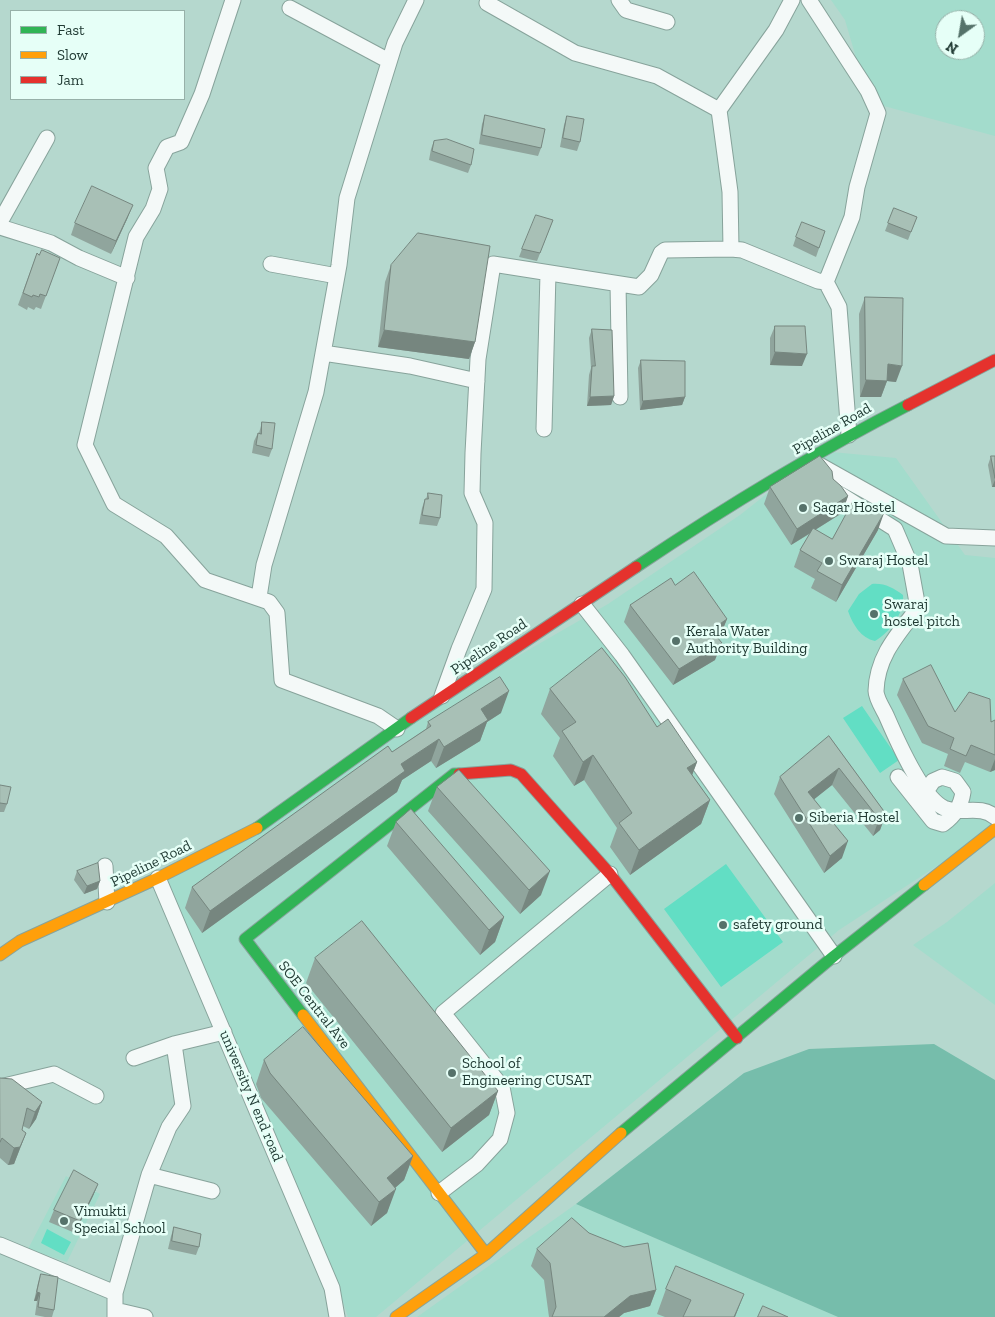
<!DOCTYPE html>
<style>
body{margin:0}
#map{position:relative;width:995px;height:1317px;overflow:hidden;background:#b5d8ce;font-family:"Zilla Slab",serif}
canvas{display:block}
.legend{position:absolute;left:10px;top:10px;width:175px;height:90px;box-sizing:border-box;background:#e6fff7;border:1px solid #97b1a9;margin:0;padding:6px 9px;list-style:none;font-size:15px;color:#213b34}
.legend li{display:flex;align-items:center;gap:10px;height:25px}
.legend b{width:25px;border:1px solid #97b1a9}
.north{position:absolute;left:935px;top:10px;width:50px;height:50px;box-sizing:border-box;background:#e6fff7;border:1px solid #97b1a9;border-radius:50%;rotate:212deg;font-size:14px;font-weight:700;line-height:20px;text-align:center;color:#213b34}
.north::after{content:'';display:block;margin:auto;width:18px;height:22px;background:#55726a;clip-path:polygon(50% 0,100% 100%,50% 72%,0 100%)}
</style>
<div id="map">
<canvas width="995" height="1317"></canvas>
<ul class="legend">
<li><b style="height:6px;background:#30b455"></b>Fast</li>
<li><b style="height:6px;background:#ff9f0a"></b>Slow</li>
<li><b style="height:6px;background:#e5322d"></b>Jam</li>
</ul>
<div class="north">N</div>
</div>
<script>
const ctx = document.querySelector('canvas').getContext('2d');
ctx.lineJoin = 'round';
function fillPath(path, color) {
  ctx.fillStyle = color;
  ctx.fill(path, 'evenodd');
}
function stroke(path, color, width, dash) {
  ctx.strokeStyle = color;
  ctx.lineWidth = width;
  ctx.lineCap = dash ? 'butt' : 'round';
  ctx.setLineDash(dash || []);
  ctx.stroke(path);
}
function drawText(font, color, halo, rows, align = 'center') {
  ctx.font = font + ' "Zilla Slab",serif';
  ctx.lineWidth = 5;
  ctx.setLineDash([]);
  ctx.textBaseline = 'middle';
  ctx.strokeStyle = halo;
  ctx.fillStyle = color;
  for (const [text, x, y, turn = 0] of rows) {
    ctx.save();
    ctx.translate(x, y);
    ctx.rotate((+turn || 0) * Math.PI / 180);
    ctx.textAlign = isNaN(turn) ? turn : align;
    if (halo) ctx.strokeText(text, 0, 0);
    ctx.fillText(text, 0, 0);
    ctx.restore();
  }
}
fillPath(new Path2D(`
 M831 0H995V136L869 102 845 20ZM945 20H975V50H945Z
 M821 451 896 458 965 555 995 558V828L839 930 376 1317H348L335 1278 241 1066 154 890 485 675 608 604 740 515Z
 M995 883V1005L913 945 947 922Z
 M66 1176 100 1194 67 1262 28 1249Z
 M576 1204 838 1317H417Z`), '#a3dccc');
fillPath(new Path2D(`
 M872 584C885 583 893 588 903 595 905 613 890 632 875 641 861 638 853 625 848 611L859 594Z
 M862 706 899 760 880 773 843 718Z
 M726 864 783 942 721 987 664 909Z
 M47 1229 71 1242 64 1255 41 1243Z`), '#62dec4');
fillPath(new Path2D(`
 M934 1044 995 1080V1317H838L576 1204 744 1073 809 1049Z`), '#76bdab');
const street = new Path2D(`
 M233 0 202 94 181 142 167 147 156 168 160 189 153 209 136 237 85 445 114 504 166 536 205 580 269 602 277 613 282 680 378 716 397 729
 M619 0 626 10 667 22
 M809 0 868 91 878 113 857 187 852 217 826 282 839 307 849 435
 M487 3 575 53 657 76 719 110
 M290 8 389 61
 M0 222 47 138
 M0 227 51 243 79 258 127 278
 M731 249 730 192 719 110 776 30 792 0
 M271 264 337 276
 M618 284 620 397
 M323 353 410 366 477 381
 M544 429 548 273
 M814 462 946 536 995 538
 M835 491 895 529 910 564 918 608C898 634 877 656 876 691 876 698 883 709 886 715 896 738 921 797 944 808 960 815 981 804 995 817
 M259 597 264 565 316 392 339 265 347 198 395 43 416 0
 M582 604 622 655 834 956
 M442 696 459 649 484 589 485 523 472 493 473 453 478 359 493 264 639 287 651 275 661 253 665 250 731 249 742 250 818 281 826 282
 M898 777 933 821 943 824C955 815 961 806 963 792L955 781 942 777 933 781 927 790
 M105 866 107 902
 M158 878 332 1288 337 1317
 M134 1058 174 1044 224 1032
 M0 1087 54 1074 96 1096
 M149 1175 212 1191
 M439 1193 477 1164 500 1139 507 1113 502 1087 443 1013 610 874
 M0 1245 115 1293
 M115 1310 145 1317
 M115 1317V1293L149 1175 169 1127 183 1106 174 1044`);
const fast = new Path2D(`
 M636 567C724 508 814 453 908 405
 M257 828 411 718
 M303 1015 245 939 454 774H459
 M621 1133 834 956 924 885`);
const slow = new Path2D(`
 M924 885 995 829
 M0 955 20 941 158 878 257 828
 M303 1015 486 1254
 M396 1317 486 1254 621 1133`);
const jam = new Path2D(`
 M908 405 995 360
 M411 718 636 567
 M459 774 511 770 521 774 610 874 737 1038`);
stroke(street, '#87a39b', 17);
stroke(fast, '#87a39b', 13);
stroke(slow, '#87a39b', 13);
stroke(jam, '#87a39b', 13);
stroke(street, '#f4f9f8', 15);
stroke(fast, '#30b455', 11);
stroke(slow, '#ff9f0a', 11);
stroke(jam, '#e5322d', 11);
fillPath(new Path2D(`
 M485 115 541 148 538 156 479 144 482 124Z
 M567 116 580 142 577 151 560 147 564 125Z
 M434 141 471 165 468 173 429 160 431 149Z
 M894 208 917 217 908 240 885 231Z
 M128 217 111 254 71 235 75 223Z
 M553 220 537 261 519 257 522 249Z
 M825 231 816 257 793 246 796 237Z
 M37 253 39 255 60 258 41 309 36 307 34 310 28 307 27 310 18 305Z
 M391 265 475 342 469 359 378 347 385 282Z
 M865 297 896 382 887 381 881 397H860L859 314Z
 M775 326 802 366 770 365V338Z
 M592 329 614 396 611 405 587 406 589 375 591 368 589 338Z
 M641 360 685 397 682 405 640 410 638 368Z
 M262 422 272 449 269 457 252 453 254 441 258 433H259Z
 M991 456H995V487H992L988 465Z
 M833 479 848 496 842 513 815 530 832 539 878 530 836 602 811 588 815 579 794 567 800 550 811 533 791 545 764 504 770 487Z
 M428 493 440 518 437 526 419 524 422 508 425 499H426Z
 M675 585 727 619 720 636 718 638 715 660 673 685 624 622 630 605Z
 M903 679 955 712 991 722 995 720V770L990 772 965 762 960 773 944 766 948 754 922 743 897 695Z
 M550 689 657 727 697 762 692 775 710 800 701 824 630 875 610 847 617 828 584 780 574 786 553 756 560 738 541 714Z
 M501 713 487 722 480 741 436 768 431 761 402 780 397 792 202 933 185 908 192 887 426 729 428 722Z
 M829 736 886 814 880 830 873 836 832 785 814 799 842 858 824 873 774 794 780 777Z
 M0 785 7 804 4 812H0Z
 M437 787 541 895 520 914 428 811Z
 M396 822 504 917 495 942 480 955 387 846Z
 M77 871 100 881 97 889 84 894 74 880Z
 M315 958 498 1091 489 1115 442 1152 306 983Z
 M264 1060 413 1156 404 1180 395 1188 387 1213 371 1226 261 1098 256 1084Z
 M0 1078 42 1102 36 1119 29 1129 23 1126 22 1130 26 1133 14 1164 8 1165 0 1158Z
 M98 1184 93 1196 75 1233 49 1222 54 1210Z
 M174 1227 199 1247 196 1255 168 1249 171 1236Z
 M537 1249 656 1290 650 1306 624 1313 619 1317H549L544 1280 531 1266Z
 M41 1274 54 1310 52 1317H45L35 1315 37 1301H34L38 1283Z
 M666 1289 735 1317H665L657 1314Z`), '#90a59d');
fillPath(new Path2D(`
 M133 205 128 217 111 254 116 241Z
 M384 330 475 342 469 359 378 347Z
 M775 352 807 354 802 366 770 365Z
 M888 364 902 366 896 382 887 381 881 397H860L866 380Z
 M614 396 611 405 587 406 590 397Z
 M685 397 682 405 640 410 643 401Z
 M995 480V487H992Z
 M848 496 842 513 791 545 797 529Z
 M884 513 878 530 836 602 842 585Z
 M727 619 720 636 705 647 711 630Z
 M722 643 715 660 673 685 679 669Z
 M509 691 501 713 487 722 480 741 436 768 444 747 481 709Z
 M439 739 431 761 402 780 397 792 202 933 210 911 401 764Z
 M593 755 584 780 574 786 583 762Z
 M995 759V770L990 772Z
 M697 762 688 786 687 768Z
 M839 768 832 785 802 809 808 792Z
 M710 800 701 824 630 875 639 850Z
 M886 814 880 830 873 836 879 819Z
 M848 841 842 858 824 873 830 856Z
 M550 871 541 895 520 914 529 890Z
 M100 881 97 889 84 894 87 886Z
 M504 917 495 942 480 955 489 930Z
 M498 1091 489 1115 442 1152 451 1128Z
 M42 1102 36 1119 29 1129 35 1112Z
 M26 1133 14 1164 8 1165 14 1148Z
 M413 1156 404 1180 379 1202 387 1178Z
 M98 1184 93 1196 75 1233 80 1221Z
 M396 1189 387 1213 371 1226 379 1202Z
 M656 1290 650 1306 624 1313 619 1317H604L630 1296Z
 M37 1292 40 1293 37 1301H34Z
 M744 1294 735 1317H734Z`), '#76867f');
const building = new Path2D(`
 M485 115 545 129 541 148 482 135Z
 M567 116 584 119 580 142 563 138Z
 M447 139 474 149 471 165 432 151 434 141Z
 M92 186 133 205 116 241 75 223Z
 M894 208 917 217 911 232 888 223Z
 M536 215 553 220 540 253 522 249Z
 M802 222 825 231 819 248 796 237Z
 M418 233 490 246 475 342 384 330 391 265Z
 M42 250 60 258 46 296 40 294 39 297 33 295 32 297 23 293 37 253 39 255Z
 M865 297 903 298 902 366 888 364 887 381 866 380Z
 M775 326H805L807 354 775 352Z
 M592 329 612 330 614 396 590 397 592 366H595Z
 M641 360 685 361V397L643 401Z
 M262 422 275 423 272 449 256 445 258 433 261 434Z
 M820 456 832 471 833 479 841 486 848 496 797 529 770 487Z
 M991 456H995V478Z
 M428 493 442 495 440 518 422 515 425 499H428Z
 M853 502 864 508 867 503 884 513 842 585 817 571 822 563 800 550 813 528 832 539Z
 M694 572 727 619 711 630 722 643 679 669 630 605 671 578 675 585Z
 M602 648 625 677 657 727 668 719 697 762 687 768 710 800 639 850 619 823 632 813 593 755 583 762 562 731 576 722 550 689Z
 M931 665 955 712 969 692 990 699 991 722 995 720V755L971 745 966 756 950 749 954 738 928 726 903 679Z
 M500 677 509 691 481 709 488 720 444 747 439 739 401 764 405 771 210 911 192 887 388 746 392 752 431 726 428 722Z
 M829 736 886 814 879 819 839 768 808 792 848 841 830 856 780 777Z
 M459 770 550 871 529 890 437 787Z
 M0 785 11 787 7 804 0 803Z
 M411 809 504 917 489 930 396 822Z
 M98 863 100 881 87 886 77 871Z
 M362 921 498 1091 451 1128 315 958Z
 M303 1027 413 1156 387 1178 396 1189 379 1202 270 1073 264 1060Z
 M0 1078 12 1079 42 1102 35 1112 27 1108 22 1130 26 1133 20 1147 14 1148 2 1138 0 1142Z
 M74 1170 98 1184 80 1221 54 1210Z
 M572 1218 589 1233 624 1247 648 1243 656 1290 630 1296 604 1317H552L556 1307 550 1263 537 1249Z
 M174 1227 201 1234 199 1247 172 1241Z
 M676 1266 744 1294 734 1317H683L691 1300 666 1289Z
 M41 1274 58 1277 54 1310 38 1307 40 1293 37 1292Z
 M763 1306 788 1317H758Z`);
fillPath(building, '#a8c0b6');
stroke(building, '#76867f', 1);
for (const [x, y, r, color] of [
 [803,508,5,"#55726a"],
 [829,561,5,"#55726a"],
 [874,614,5,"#55726a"],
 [676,641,5,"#55726a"],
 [799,818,5,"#55726a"],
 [723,925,5,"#55726a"],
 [452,1073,5,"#55726a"],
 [64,1221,5,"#55726a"]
]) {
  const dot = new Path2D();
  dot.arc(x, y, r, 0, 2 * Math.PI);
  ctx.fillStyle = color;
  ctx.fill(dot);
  stroke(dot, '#e6fff7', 2);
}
drawText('15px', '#213b34', '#e6fff7', [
 ["Pipeline Road",832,429,-30],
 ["Pipeline Road",489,647,-34],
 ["Pipeline Road",151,864,-26],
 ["SOE Central Ave",314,1005,52],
 ["university N end road",251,1096,67]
]);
drawText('15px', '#213b34', '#e6fff7', [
 ["Sagar Hostel",813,508],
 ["Swaraj Hostel",839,561],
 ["Swaraj",884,605],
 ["hostel pitch",884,622],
 ["Kerala Water",686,632],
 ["Authority Building",686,649],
 ["Siberia Hostel",809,818],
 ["safety ground",733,925],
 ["School of",462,1064],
 ["Engineering CUSAT",462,1081],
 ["Vimukti",74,1212],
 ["Special School",74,1229]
], 'left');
</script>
